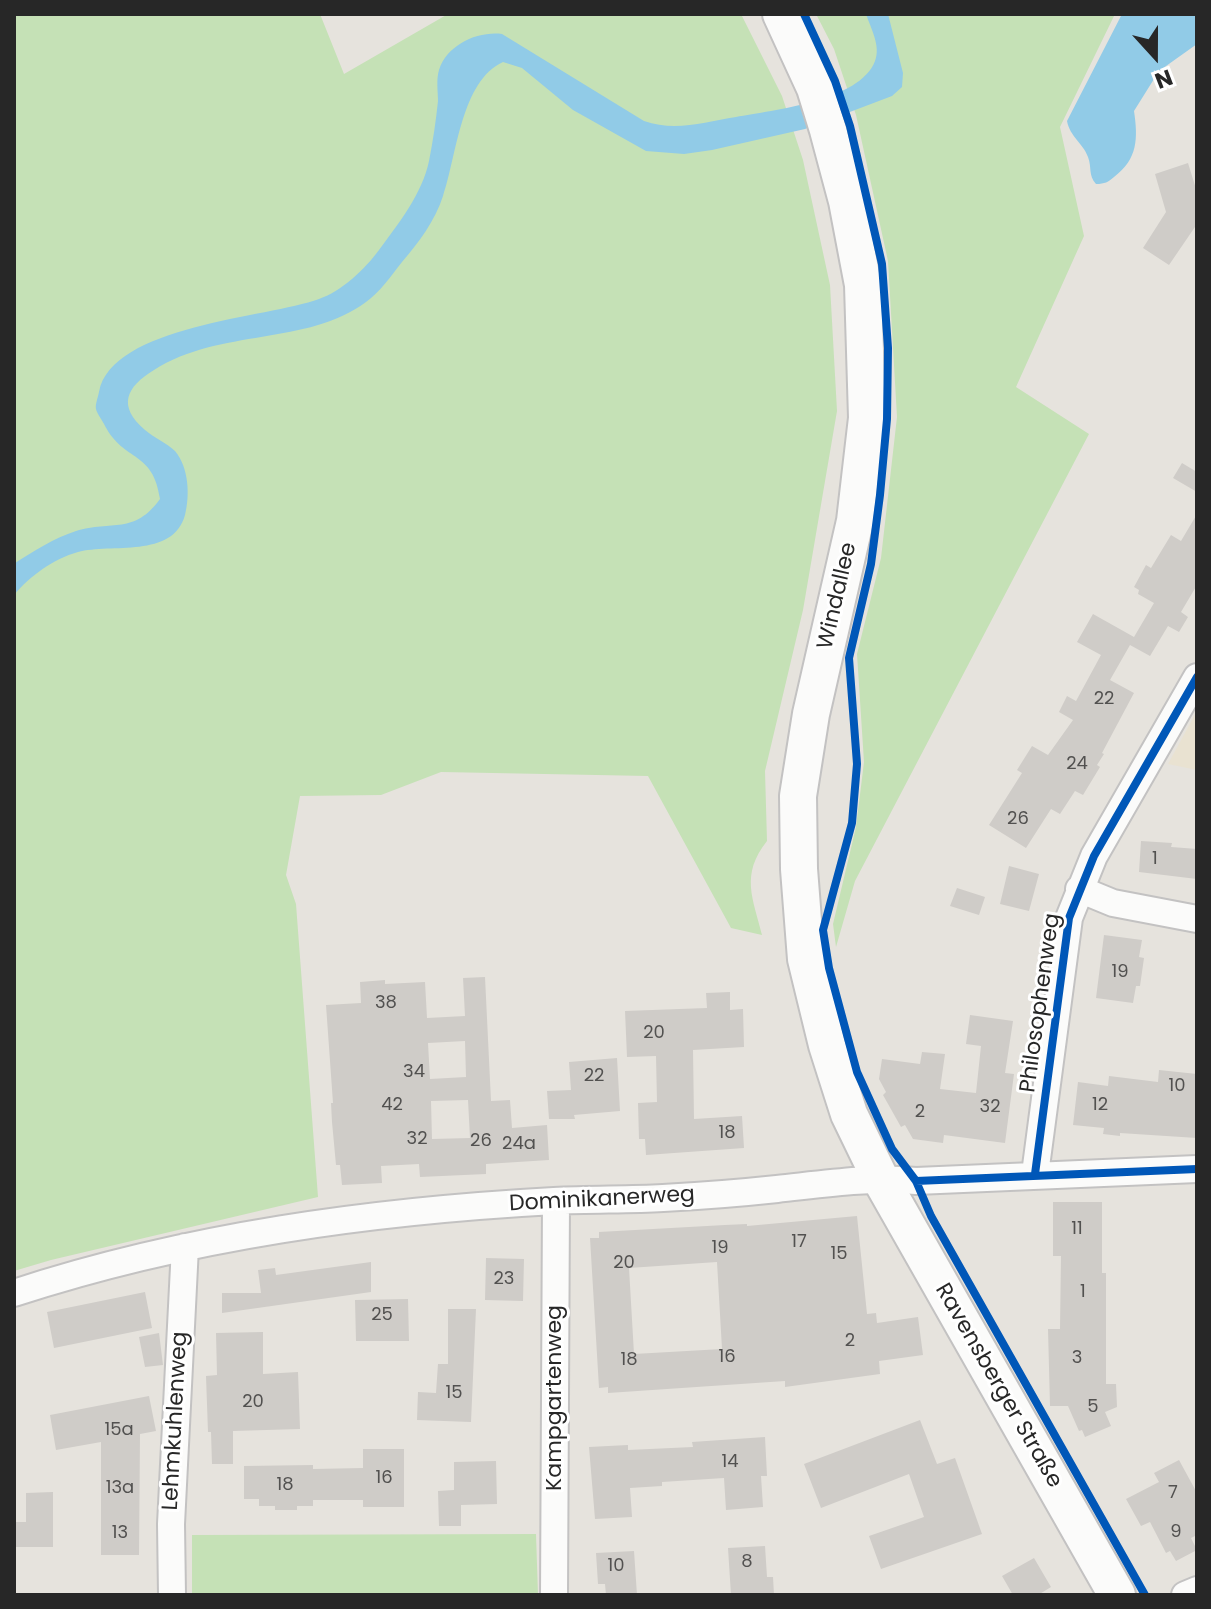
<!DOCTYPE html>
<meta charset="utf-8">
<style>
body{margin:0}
#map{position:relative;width:1211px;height:1609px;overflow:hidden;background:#e6e3dd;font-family:Poppins,sans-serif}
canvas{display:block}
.frame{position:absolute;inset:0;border:16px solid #272727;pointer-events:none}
.north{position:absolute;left:1115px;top:16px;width:80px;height:80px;-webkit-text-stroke:6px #fff;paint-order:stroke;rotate:159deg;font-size:22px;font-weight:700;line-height:32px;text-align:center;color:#272727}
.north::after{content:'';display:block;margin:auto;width:28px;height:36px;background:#272727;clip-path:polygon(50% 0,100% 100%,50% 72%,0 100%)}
</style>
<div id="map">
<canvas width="1211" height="1609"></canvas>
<div class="frame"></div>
<div class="north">N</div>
</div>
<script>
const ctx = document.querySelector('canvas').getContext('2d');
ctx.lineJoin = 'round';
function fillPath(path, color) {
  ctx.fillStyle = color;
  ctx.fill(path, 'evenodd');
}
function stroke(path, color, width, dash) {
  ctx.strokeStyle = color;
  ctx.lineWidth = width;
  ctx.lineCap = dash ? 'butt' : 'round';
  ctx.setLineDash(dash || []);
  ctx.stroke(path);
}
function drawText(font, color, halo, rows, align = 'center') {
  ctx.font = font + ' Poppins,sans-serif';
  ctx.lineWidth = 6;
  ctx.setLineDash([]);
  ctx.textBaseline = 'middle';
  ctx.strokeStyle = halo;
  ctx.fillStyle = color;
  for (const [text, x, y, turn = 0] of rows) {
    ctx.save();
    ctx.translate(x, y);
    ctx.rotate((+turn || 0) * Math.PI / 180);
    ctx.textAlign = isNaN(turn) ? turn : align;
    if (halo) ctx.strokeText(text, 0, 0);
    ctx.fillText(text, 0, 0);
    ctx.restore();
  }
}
fillPath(new Path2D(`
 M1197 711V770L1168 764Z`), '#e9e2d1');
fillPath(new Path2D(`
 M14 14H320L344 74 448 14H741L782 96 803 160 830 285 837 411 803 610 765 771 767 841C740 875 753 898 762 935L731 928 648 776 441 772 381 795 300 796 286 875 296 904 318 1197 51 1260 14 1271Z
 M816 14H1115L1060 127 1084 236 1016 387 1089 434 855 881 836 947 833 924 856 827 864 762 857 654 881 558 897 417 888 261 856 115 834 49Z
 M536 1534 538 1595H192V1535Z`), '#c5e1b6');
fillPath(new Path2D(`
 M866 14H888L903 73 902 87 892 96 805 129 712 150 684 154 646 151 573 110 522 68 503 62C461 81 457 155 443 196 435 221 419 242 402 262 391 276 380 292 366 302 307 346 220 328 154 370 126 387 117 406 145 430 154 438 167 443 175 451 189 468 190 495 185 515 173 559 111 543 78 552 53 559 30 576 14 595L15 563C34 551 54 538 76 531 112 520 134 535 160 499 153 450 125 463 105 426 103 421 97 414 96 409 95 405 98 397 99 392 112 325 267 318 319 299 342 291 365 269 379 250 399 223 422 194 429 161 433 141 436 120 438 101 438 91 436 80 439 70 447 45 477 31 502 34L644 121C675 132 705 122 736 117 773 110 860 101 875 61 881 46 871 29 866 14Z
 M1122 14H1197V44L1159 71 1134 111C1138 138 1138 159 1114 177 1108 182 1105 184 1096 184 1088 175 1092 167 1088 157 1083 143 1070 137 1067 121Z`), '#91cbe7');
fillPath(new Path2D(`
 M1188 163 1197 192V224L1169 265 1143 248 1166 212 1155 174Z
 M1182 463 1197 472V492L1173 478Z
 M1197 514V585L1181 612 1188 617 1179 632 1168 626 1150 656 1130 645 1110 680 1134 693 1102 753 1104 754 1097 765 1100 767 1083 795 1075 791 1060 814 1051 809 1026 848 989 825 1022 773 1017 770 1032 746 1048 755 1073 720 1059 712 1067 696 1076 701 1101 655 1077 642 1093 614 1134 637 1154 603 1138 594 1139 590 1134 587 1146 565 1151 568 1171 535 1181 541Z
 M1141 841 1172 843 1171 847 1197 849V879L1139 872Z
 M1009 866 1039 874 1029 911 1000 904Z
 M957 888 985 897 979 915 950 906Z
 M1104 935 1142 940 1139 957 1144 958 1140 986H1136L1133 1003 1096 998Z
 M485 977 491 1101 510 1100 512 1128 547 1125 549 1160 486 1164V1174L420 1177 419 1164 381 1166 382 1183 342 1185 340 1165H336L332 1122 331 1103H333L326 1005 361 1003 360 982 385 980V984L425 982 427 1018 465 1016 463 978ZM465 1041 466 1077 430 1079 428 1043ZM468 1100 470 1138 432 1139 431 1101Z
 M730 992V1010L743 1009 744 1047 693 1050 694 1119 742 1116 744 1148 646 1155 645 1139H639L638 1103 657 1102 656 1056 627 1057 625 1011 707 1008 706 993Z
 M970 1015 1013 1021 1005 1073 1014 1074 1005 1143 944 1135 943 1143 913 1139 905 1125 901 1127 883 1095 886 1092 879 1079 882 1059 920 1064 922 1052 945 1054 940 1089 976 1093 981 1046 966 1044Z
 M617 1058 620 1111 574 1115 575 1119H549L547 1091 571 1090 569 1062Z
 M1159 1070 1197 1074V1138L1120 1133V1136L1103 1134 1104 1128 1073 1125 1078 1082 1108 1086 1109 1076 1158 1082Z
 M1053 1202H1102V1273H1106V1384H1116L1117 1407 1105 1412 1111 1426 1085 1437 1082 1430 1079 1431 1068 1406H1050L1048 1329H1060L1061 1256H1053Z
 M857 1216 867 1314 876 1313 877 1323 918 1317 923 1355 879 1361 880 1374 785 1387V1381L608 1393V1387L599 1388 590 1238H599V1232L725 1225 747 1224V1226ZM717 1262 722 1349 634 1354 629 1268Z
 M486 1258 524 1259 523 1301 485 1300Z
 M371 1262V1292L222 1313V1293H261L258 1270 275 1268 276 1275Z
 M145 1292 152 1328 54 1348 47 1312Z
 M408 1299 409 1341H356L355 1300Z
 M448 1309H476L471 1422 417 1420 418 1392 436 1393 438 1364H448Z
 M263 1332V1374L298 1372 300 1429 233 1431V1464H212L211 1432H208L206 1376 217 1375 216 1333Z
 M159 1333 163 1365 145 1367 139 1337Z
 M149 1396 156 1431 140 1434 139 1555H101V1442L56 1450 50 1415Z
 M920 1420 937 1464 955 1458 982 1534 881 1569 869 1536 924 1517 909 1474 821 1508 804 1464Z
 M765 1437 767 1476H761L763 1507 726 1510 724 1478 662 1482V1486L630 1488 632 1517 595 1519 589 1447 628 1445V1450L693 1447 692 1442Z
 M363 1449H404V1507H363V1500H313V1506H297V1510H275V1506H259V1499H244V1466L313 1465V1469L363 1468Z
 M1179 1460 1197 1493V1535L1191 1538 1197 1550 1176 1561 1170 1551 1166 1553 1150 1522 1141 1526 1126 1499 1159 1482 1154 1473Z
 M496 1461 497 1504 461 1505V1526H439L438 1491 454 1490V1462Z
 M53 1492V1547H14V1522H26V1493Z
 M765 1546 767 1577H773L774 1595H731L728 1548Z
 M634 1551 637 1595H606L605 1584H598L596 1553Z
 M1034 1558 1051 1587 1038 1595H1013L1002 1576Z`), '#cfccc8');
const street = new Path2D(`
 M1079 889 1113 903 1197 919
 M1035 1174 1069 918 1094 856 1197 677
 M14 1293C188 1236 372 1211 554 1201 591 1199 627 1200 663 1198 701 1196 740 1193 777 1189 824 1184 869 1177 916 1181L1197 1169
 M172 1595 171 1524 185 1247
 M554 1595 556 1201
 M1185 1595 1197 1590`);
const secondary = new Path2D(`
 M781 14 815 88 828 130 847 201 863 285 867 418 855 521 811 714 798 796 799 869 806 959 827 1045 849 1114 880 1178 1117 1595`);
stroke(street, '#c3c2c2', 30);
stroke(secondary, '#c3c2c2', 40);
stroke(street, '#fbfbfa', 26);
stroke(secondary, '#fbfbfa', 36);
stroke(new Path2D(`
 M804 14 835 81 850 126 882 264 888 348 887 419 880 495 871 564 849 658 857 764 852 823 823 930 829 968 857 1072 892 1149 916 1181 931 1216 1145 1595
 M1035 1174 1069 918 1094 856 1197 677
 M916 1181 1197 1169`), '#0057b8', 8);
drawText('18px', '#525150', null, [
 ["22",1104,699],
 ["24",1077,764],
 ["26",1018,819],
 ["1",1155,859],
 ["19",1120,972],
 ["38",386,1003],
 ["20",654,1033],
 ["34",414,1072],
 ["22",594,1076],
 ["10",1177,1086],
 ["42",392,1105],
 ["12",1100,1105],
 ["32",990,1107],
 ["2",920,1112],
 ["18",727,1133],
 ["32",417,1139],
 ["26",481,1141],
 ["24a",519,1144],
 ["11",1077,1229],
 ["17",799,1242],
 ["19",720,1248],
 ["15",839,1254],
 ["20",624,1263],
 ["23",504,1279],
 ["1",1083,1292],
 ["25",382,1315],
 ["2",850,1341],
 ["16",727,1357],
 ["3",1077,1358],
 ["18",629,1360],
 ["15",454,1393],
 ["20",253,1402],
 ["5",1093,1407],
 ["15a",119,1430],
 ["14",730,1462],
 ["16",384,1478],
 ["18",285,1485],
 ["13a",120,1488],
 ["7",1173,1493],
 ["9",1176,1532],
 ["13",120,1533],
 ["8",747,1562],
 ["10",616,1566]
]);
drawText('22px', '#272727', '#fff', [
 ["Windallee",838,596,-77],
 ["Philosophenweg",1041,1003,-82],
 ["Dominikanerweg",602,1200,-3],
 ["Ravensberger Straße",998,1386,60],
 ["Kampgartenweg",555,1398,-90],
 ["Lehmkuhlenweg",176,1421,-87]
]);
</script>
